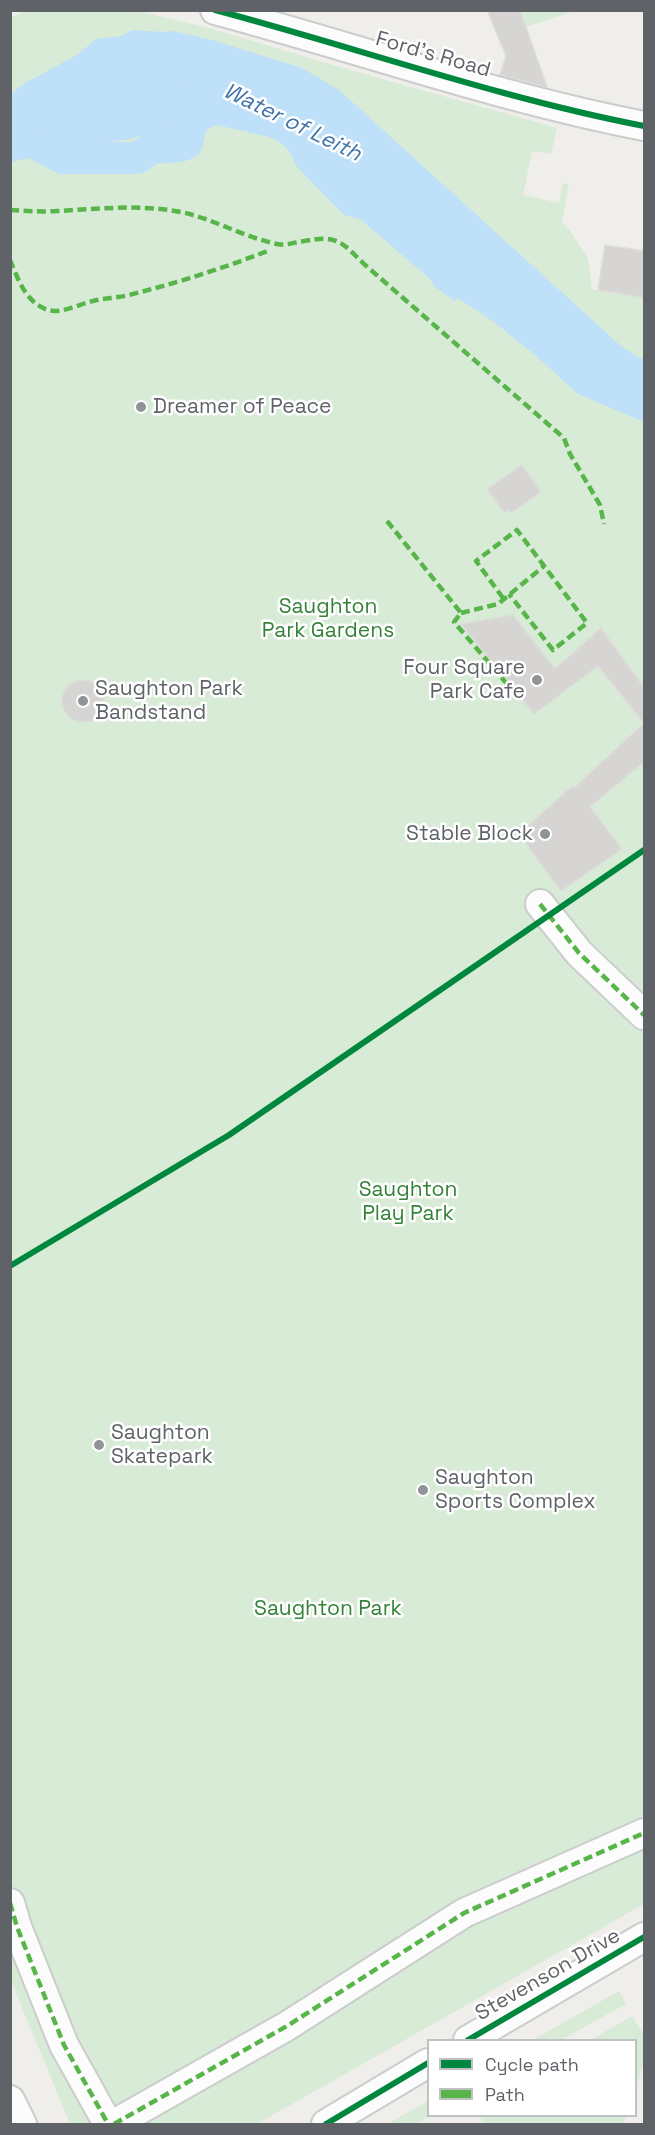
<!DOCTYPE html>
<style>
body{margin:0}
#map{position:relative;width:655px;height:2135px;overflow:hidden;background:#efeeea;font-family:"Space Grotesk",sans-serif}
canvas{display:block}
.frame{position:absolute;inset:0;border:12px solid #5f6368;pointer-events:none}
.legend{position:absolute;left:427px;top:2039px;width:210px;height:78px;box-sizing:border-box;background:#fff;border:2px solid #bfc1c3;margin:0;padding:8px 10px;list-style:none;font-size:18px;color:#5f6368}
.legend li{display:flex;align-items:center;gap:12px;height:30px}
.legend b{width:30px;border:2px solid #bfc1c3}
</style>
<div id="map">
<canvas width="655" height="2135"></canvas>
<div class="frame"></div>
<ul class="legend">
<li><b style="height:8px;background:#00873e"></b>Cycle path</li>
<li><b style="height:8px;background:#58b549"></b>Path</li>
</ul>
</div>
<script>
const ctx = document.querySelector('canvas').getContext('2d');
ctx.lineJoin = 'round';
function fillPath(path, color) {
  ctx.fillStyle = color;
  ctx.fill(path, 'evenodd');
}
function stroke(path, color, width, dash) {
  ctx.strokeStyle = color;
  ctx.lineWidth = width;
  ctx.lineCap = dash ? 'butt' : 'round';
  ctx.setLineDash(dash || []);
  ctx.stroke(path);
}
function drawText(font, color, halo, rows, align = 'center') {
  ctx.font = font + ' "Space Grotesk",sans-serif';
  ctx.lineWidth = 5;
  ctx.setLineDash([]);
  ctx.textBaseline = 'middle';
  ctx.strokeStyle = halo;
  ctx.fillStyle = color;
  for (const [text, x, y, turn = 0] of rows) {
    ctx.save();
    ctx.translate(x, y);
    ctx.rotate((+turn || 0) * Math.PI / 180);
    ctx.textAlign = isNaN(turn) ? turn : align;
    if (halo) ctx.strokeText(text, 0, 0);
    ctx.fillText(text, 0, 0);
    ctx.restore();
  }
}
fillPath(new Path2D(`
 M27 11H138L213 29 336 66 557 128 551 154 532 151 523 195 559 203 563 183 569 184 562 222 570 231 588 258 592 289 644 298V1904L257 2124H70L11 1981 10 17Z
 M520 11V10L575 11 526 27Z
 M619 1991 626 2004 561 2040H533Z
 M632 2016 644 2035V2062L636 2088V2040H591Z
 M428 2101V2116H431L415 2124H387Z
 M479 2116H626L623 2124H485Z`), '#d8ebd6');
fillPath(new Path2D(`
 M132 30 163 32 173 31 212 40 302 68 339 90 622 347 644 360V422L578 394 535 355 494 322 458 298 455 301 435 287 429 278 360 219 344 215 297 167 288 149 282 144 269 137 217 125 190 137 150 140 146 137 144 138 139 136C130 140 124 140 115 141 94 144 90 150 67 145L52 159 51 161 53 163 49 164 28 158 11 162V94L25 83 77 55 96 39 122 36Z`), '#bfe0f9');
stroke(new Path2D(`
 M27 127 36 144 63 158H137L152 148 180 146 187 143 198 96`), '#bfe0f9', 32);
const building = new Path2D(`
 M487 10H520L547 87 500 75 506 56Z
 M605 245 645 251V298L598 290Z
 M522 465 541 492 511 513 508 510 504 512 487 489Z
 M513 615 555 669 601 628 645 689V761L590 807 622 849 561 891 519 834 572 786 574 788 644 723 598 666 534 714 461 624Z
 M62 701a21 21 0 1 1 42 0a21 21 0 1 1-42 0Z`);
fillPath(building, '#d6d5d3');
stroke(building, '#deddd9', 1.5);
const minor = new Path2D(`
 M215 10C358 48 499 98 644 126
 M540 904 579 953 644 1015
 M10 1903 17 1927 64 2045 108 2124
 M468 2040 644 1937
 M10 2100 22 2124
 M114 2124 287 2026 464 1913 644 1833
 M326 2124 428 2063`);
stroke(minor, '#cbcccc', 32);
stroke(minor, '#fdfcfc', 28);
stroke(new Path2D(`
 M10 210C26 211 41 212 57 211 98 209 139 204 181 212 214 219 243 237 277 244 286 246 295 242 304 241 337 235 341 241 364 264L564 438 570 454 600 505 604 524
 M10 260C18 279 26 303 48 310 62 314 79 304 93 301 105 298 117 298 129 295 177 283 224 268 270 250
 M387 521 461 613 454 622 513 691
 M503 598 476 561 517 530 587 623 553 650 509 594
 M461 613 498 604 544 566
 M540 904 579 953 644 1015
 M10 1903 17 1927 64 2045 108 2124
 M114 2124 287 2026 464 1913 644 1833`), '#58b549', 4.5, [9, 4.5]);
stroke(new Path2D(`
 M215 10C358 48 499 98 644 126
 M10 1266 229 1135 644 850
 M468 2040 644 1937
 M326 2124 428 2063`), '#00873e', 6);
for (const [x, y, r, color] of [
 [141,407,6,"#919496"],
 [537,680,6,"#919496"],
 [83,701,6,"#919496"],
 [545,834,6,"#919496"],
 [99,1445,6,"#919496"],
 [423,1490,6,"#919496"]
]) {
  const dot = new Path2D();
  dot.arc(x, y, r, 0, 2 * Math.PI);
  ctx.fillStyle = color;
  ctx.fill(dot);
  stroke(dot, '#fff', 2);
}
drawText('21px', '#5f6368', '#fff', [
 ["Ford's Road",433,55,16],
 ["Stevenson Drive",548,1975,-30]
]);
drawText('21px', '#5f6368', '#fff', [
 ["Dreamer of Peace",153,407],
 ["Four Square",525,668,"right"],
 ["Park Cafe",525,692,"right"],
 ["Saughton Park",95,689],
 ["Bandstand",95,713],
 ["Stable Block",533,834,"right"],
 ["Saughton",111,1433],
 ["Skatepark",111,1457],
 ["Saughton",435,1478],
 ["Sports Complex",435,1502]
], 'left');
drawText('21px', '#348238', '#fff', [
 ["Saughton",328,607],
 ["Park Gardens",328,631],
 ["Saughton",408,1190],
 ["Play Park",408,1214],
 ["Saughton Park",328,1609]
]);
drawText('italic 22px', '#4174aa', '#fff', [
 ["Water of Leith",292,123,26]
]);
</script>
